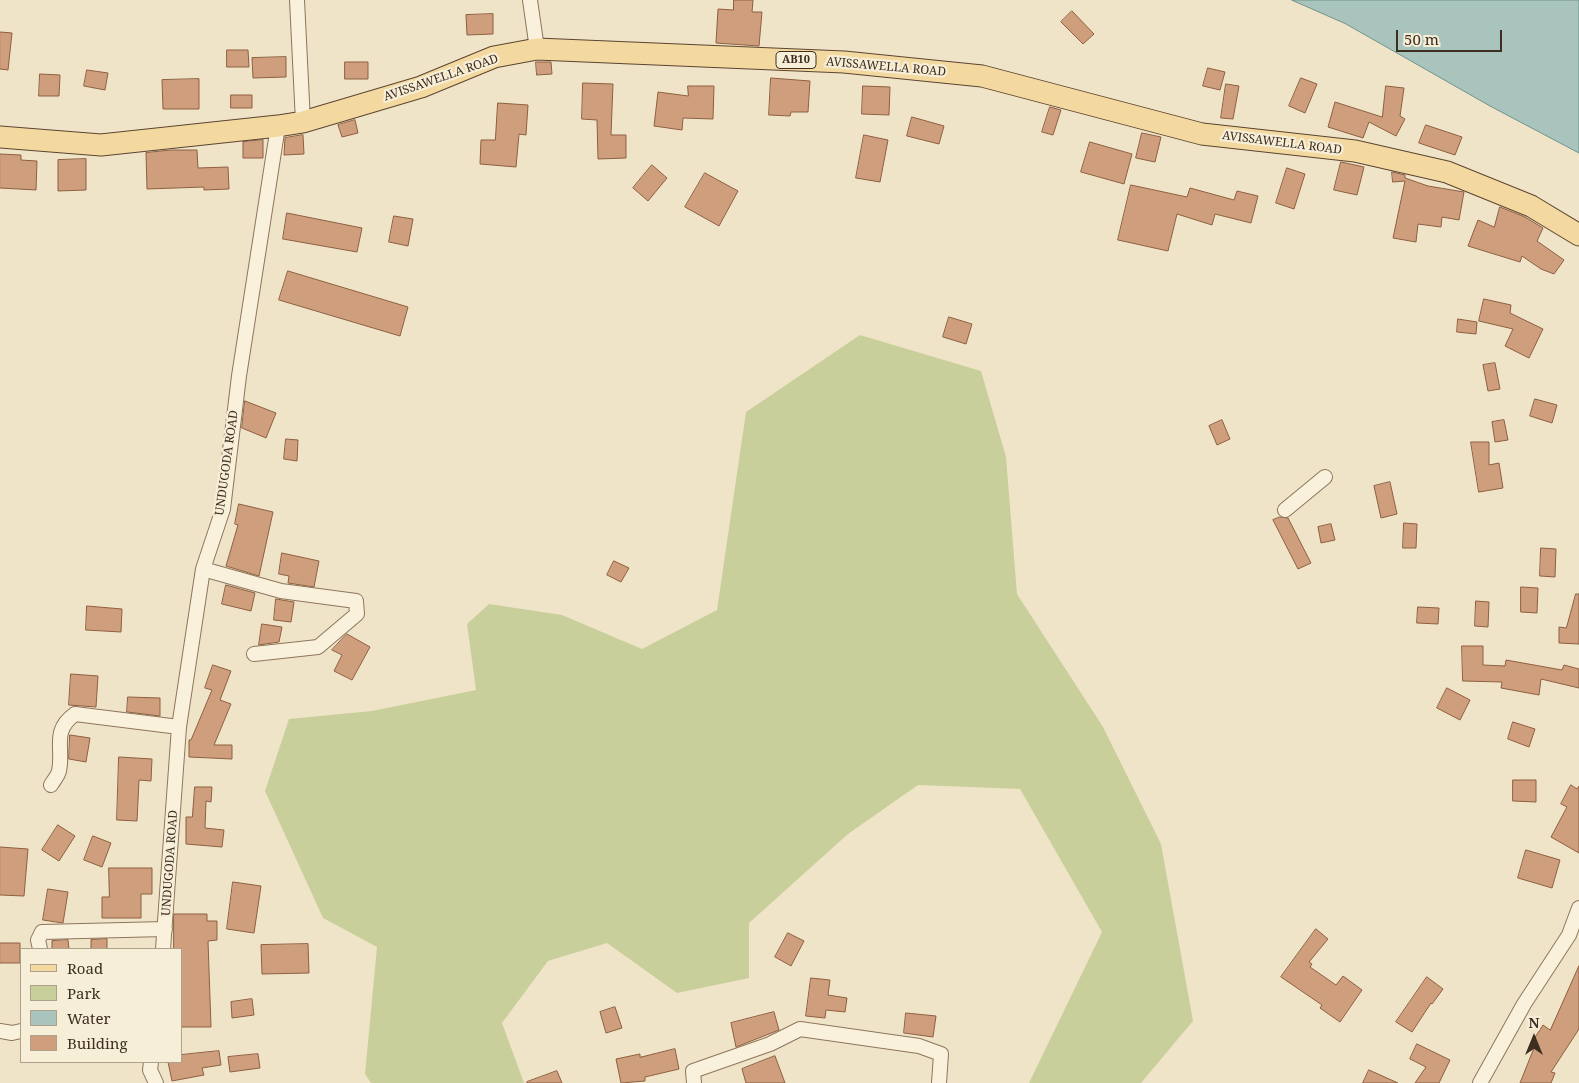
<!DOCTYPE html>
<style>
body{margin:0}
#map{position:relative;width:1579px;height:1083px;overflow:hidden;background:#f0e4c8;font-family:"Noto Serif",serif}
canvas{display:block}
.legend{position:absolute;left:20px;top:948px;width:162px;height:115px;box-sizing:border-box;background:#f7eed8;border:1px solid #ada18e;margin:0;padding:6px 9px;list-style:none;font-size:15px;color:#3d2e20}
.legend li{display:flex;align-items:center;gap:10px;height:25px}
.legend b{width:25px;border:1px solid #ada18e}
.north{position:absolute;left:1509px;top:1013px;width:50px;height:50px;-webkit-text-stroke:4px #f7eed8;paint-order:stroke;rotate:0deg;font-size:14px;font-weight:700;line-height:20px;text-align:center;color:#3d2e20}
.north::after{content:'';display:block;margin:auto;width:18px;height:22px;background:#3d2e20;clip-path:polygon(50% 0,100% 100%,50% 72%,0 100%)}
.scale{position:absolute;left:1396px;top:30px;width:106px;height:22px;box-sizing:border-box;border:2px solid #3d2e20;border-top:0;padding-left:6px;font-size:15px;line-height:18px;white-space:nowrap;color:#3d2e20;-webkit-text-stroke:4px #f7eed8;paint-order:stroke}
</style>
<div id="map">
<canvas width="1579" height="1083"></canvas>
<ul class="legend">
<li><b style="height:6px;background:#f3d9a0"></b>Road</li>
<li><b style="height:14px;background:#c9cf9b"></b>Park</li>
<li><b style="height:14px;background:#a9c4bc"></b>Water</li>
<li><b style="height:14px;background:#cf9f7d"></b>Building</li>
</ul>
<div class="north">N</div>
<div class="scale">50 m</div>
</div>
<script>
const ctx = document.querySelector('canvas').getContext('2d');
ctx.lineJoin = 'round';
function fillPath(path, color) {
  ctx.fillStyle = color;
  ctx.fill(path, 'evenodd');
}
function stroke(path, color, width, dash) {
  ctx.strokeStyle = color;
  ctx.lineWidth = width;
  ctx.lineCap = dash ? 'butt' : 'round';
  ctx.setLineDash(dash || []);
  ctx.stroke(path);
}
function drawText(font, color, halo, rows, align = 'center') {
  ctx.font = font + ' "Noto Serif",serif';
  ctx.lineWidth = 4.5;
  ctx.setLineDash([]);
  ctx.textBaseline = 'middle';
  ctx.strokeStyle = halo;
  ctx.fillStyle = color;
  for (const [text, x, y, turn = 0] of rows) {
    ctx.save();
    ctx.translate(x, y);
    ctx.rotate((+turn || 0) * Math.PI / 180);
    ctx.textAlign = isNaN(turn) ? turn : align;
    if (halo) ctx.strokeText(text, 0, 0);
    ctx.fillText(text, 0, 0);
    ctx.restore();
  }
}
fillPath(new Path2D(`
 M860 335 981 371 1006 457 1017 594 1103 727 1161 844 1193 1021 1141 1083H1029L1102 932 1020 789 918 785 848 834 749 923V978L677 993 607 943 548 961 502 1023 524 1083H371L365 1074 377 947 323 918 265 791 289 719 372 711 476 690 467 624 489 604 562 615 642 649 717 610 746 412Z`), '#c9cf9b');
const water = new Path2D(`
 M1292 0H1579V153L1490 106 1346 24Z`);
fillPath(water, '#a9c4bc');
stroke(water, '#6f938a', 1);
const building = new Path2D(`
 M734 0H753L752 12H762L759 46 716 43 718 9 733 10Z
 M1072 11 1094 34 1083 44 1061 22Z
 M493 14V34L467 35 466 15Z
 M0 32 12 33 8 70 0 69Z
 M227 50H248L249 67H227Z
 M286 57V77L253 78 252 58Z
 M345 62H368V79H345Z
 M536 62H551L552 74 537 75Z
 M1208 68 1225 72 1220 90 1203 86Z
 M87 70 108 73 105 90 84 86Z
 M40 74 60 75 59 96H39Z
 M771 78 810 81 808 112H791L790 116 769 115Z
 M1301 78 1317 84 1305 113 1289 106Z
 M199 79V109H163L162 80Z
 M583 83 613 84 611 135H626V158L598 159 597 120 582 119Z
 M1226 84 1239 86 1233 119 1221 118Z
 M688 86H714L713 119 683 118 682 130 654 126 658 92 688 96Z
 M863 86 890 87 889 115 862 114Z
 M1386 86 1404 88 1400 116 1405 119 1396 136 1369 122 1363 138 1328 127 1335 102 1382 117Z
 M231 95H252V108H231Z
 M498 103 528 105 526 135 519 134 516 167 480 164 481 140H495Z
 M1050 107 1061 110 1053 135 1042 132Z
 M912 117 944 126 939 144 907 136Z
 M355 120 358 133 342 137 338 125Z
 M1426 125 1462 137 1455 155 1419 143Z
 M1142 133 1161 137 1155 162 1136 158Z
 M303 135 304 154 284 155 285 138Z
 M864 135 888 140 880 182 856 178Z
 M263 140V158H243V142Z
 M1090 142 1132 154 1124 184 1081 172Z
 M171 150H197L198 168 228 167 229 189 204 190V187L147 189 146 153Z
 M0 154 21 155V160L37 161 36 190 0 188Z
 M86 159V190L58 191V160Z
 M1341 162 1364 167 1357 195 1334 190Z
 M652 165 667 178 648 201 633 188Z
 M1287 168 1305 174 1294 209 1276 203Z
 M1392 172 1405 175V178L1428 186 1464 192 1459 220 1442 217 1441 227 1418 224 1416 242 1393 238 1405 181 1393 182Z
 M705 173 738 191 719 226 685 207Z
 M1131 185 1187 197 1190 188 1234 200 1237 191 1258 196 1251 223 1215 214 1212 225 1177 214 1168 251 1118 240Z
 M1500 207 1525 217 1543 228 1537 241 1564 260 1554 274 1541 269 1522 256 1520 262 1468 246 1478 220 1494 227Z
 M287 213 362 228 357 252 283 239Z
 M394 216 413 219 408 246 389 242Z
 M288 271 408 307 400 336 279 300Z
 M1484 299 1511 305 1510 313 1543 329 1529 358 1505 346 1513 329 1479 321Z
 M949 317 972 324 966 344 943 337Z
 M1458 319 1477 322 1476 334 1457 332Z
 M1495 363 1500 389 1488 391 1483 365Z
 M1535 399 1557 405 1552 423 1530 416Z
 M245 401 276 413 266 438 242 428Z
 M1222 420 1230 439 1217 445 1209 426Z
 M1504 420 1508 440 1495 442 1492 422Z
 M286 439 298 440 297 461 284 459Z
 M1471 442H1489V465L1499 463 1503 488 1479 492Z
 M1390 482 1397 514 1381 518 1374 486Z
 M239 504 273 512 259 576 226 566 238 525 235 524Z
 M1280 517 1288 518 1311 563 1298 569 1273 520Z
 M1404 523 1417 524 1416 548H1403Z
 M1331 524 1335 540 1321 543 1318 527Z
 M1541 548 1556 549 1555 577 1540 576Z
 M282 553 319 561 314 587 288 583 289 576 279 574Z
 M614 561 629 568 621 582 607 575Z
 M226 585 255 593 251 611 222 604Z
 M1521 587 1538 588 1537 613 1521 612Z
 M1576 594H1579V644L1559 643V627L1566 628Z
 M276 599 294 602 291 622 274 620Z
 M1476 601 1489 602 1488 627 1475 626Z
 M87 606 122 609 121 632 86 630Z
 M1418 607 1439 608 1438 624 1417 623Z
 M262 624 282 627 279 642 259 645Z
 M347 634 370 647 352 680 334 671 342 655 332 650Z
 M1462 646H1483V665L1505 666 1506 660 1562 670 1564 665 1579 669V688L1541 679 1539 695 1501 688 1502 682 1463 681Z
 M213 665 231 671 220 700 231 704 214 745H232V759L189 757V740H191L212 690 205 688Z
 M71 674 98 676 96 707 69 705Z
 M1447 688 1470 700 1460 720 1437 708Z
 M128 697 160 698V716L127 712Z
 M1513 722 1535 729 1529 747 1508 739Z
 M70 735 90 738 86 762 69 759Z
 M119 757 152 759 151 781 139 780 137 821 117 820Z
 M1513 780H1536V802L1513 801Z
 M1571 785 1577 789 1579 786V853L1551 837 1567 807 1561 804Z
 M195 787H212L211 802 206 801 205 828 224 830 222 847 186 844V817H192Z
 M58 825 75 836 59 861 42 850Z
 M93 836 111 843 102 867 84 860Z
 M0 847 28 849 24 896 0 895Z
 M1526 850 1560 860 1552 888 1518 878Z
 M109 868H152V894H141V918H102V897H109Z
 M233 882 261 886 254 933 227 929Z
 M48 889 68 892 63 923 43 920Z
 M174 914H207V921H217V940L208 941 211 1027H181V949H174Z
 M1316 929 1328 939 1309 962 1312 964 1310 967 1336 985 1343 976 1362 990 1340 1022 1320 1008 1322 1005 1281 977Z
 M788 933 804 941 791 966 775 957Z
 M107 939V949H91V940Z
 M68 940 69 949H52V941Z
 M0 943H20V963H0Z
 M308 944 309 973 262 974 261 945Z
 M1579 966V1029L1551 1072 1555 1073 1551 1083H1520L1534 1048 1530 1045 1543 1025 1550 1030Z
 M1427 977 1443 989 1432 1004 1431 1003 1412 1032 1396 1022Z
 M811 978 830 980 828 995 847 998 845 1012 826 1010 825 1018 806 1016Z
 M252 999 254 1015 232 1018 231 1002Z
 M615 1007 622 1028 606 1033 600 1012Z
 M774 1012 779 1030 736 1047 731 1023Z
 M906 1013 936 1016 933 1037 904 1033Z
 M1417 1044 1450 1060 1439 1083H1415L1426 1067 1410 1059Z
 M675 1049 679 1069 645 1077V1081L621 1083 616 1059 640 1054V1057Z
 M219 1051 221 1065 202 1068 204 1075 172 1081 168 1062H181V1055Z
 M258 1054 260 1068 230 1072 228 1057Z
 M775 1056 785 1083H746L742 1069Z
 M1369 1070 1398 1083H1363Z
 M557 1071 562 1083H527V1082Z`);
fillPath(building, '#cf9f7d');
stroke(building, '#8d5f41', 1);
const minor = new Path2D(`
 M297 0 303 122
 M530 0 537 49
 M1285 510 1325 477
 M203 569 281 591 356 601 357 614 318 647 254 654
 M51 785C53 781 58 776 59 771 64 749 51 731 75 714L179 727
 M40 949 38 940 42 932 165 929
 M163 949 179 727 203 569 223 509 239 376 278 126
 M0 1031 12 1033 21 1031
 M151 1062 150 1070 156 1083
 M694 1083 693 1071 770 1044 800 1029 919 1046 941 1054 939 1083
 M1480 1083 1524 1004 1569 935 1579 908`);
const primary = new Path2D(`
 M0 137 101 145 278 126 303 122 421 87 494 57 537 49 844 62 982 76 1202 134 1355 151 1447 172 1531 206 1579 235`);
stroke(minor, '#8d765c', 16);
stroke(primary, '#5b4430', 23);
stroke(minor, '#faf1dc', 14);
stroke(primary, '#f3d9a0', 21);
for (const [x, y, w] of [
 [796,60,40]
]) {
  const box = new Path2D();
  box.roundRect(x - w / 2, y - 8.5, w, 17, 4);
  ctx.fillStyle = '#f7eed8';
  ctx.fill(box);
  stroke(box, '#3d2e20', 1);
}
drawText('bold 11px', '#3d2e20', null, [
 ["AB10",796,60]
]);
drawText('12px', '#3d2e20', '#f7eed8', [
 ["AVISSAWELLA ROAD",886,67,5],
 ["AVISSAWELLA ROAD",441,78,-19],
 ["AVISSAWELLA ROAD",1282,143,7],
 ["UNDUGODA ROAD",227,463,-82],
 ["UNDUGODA ROAD",170,863,-86]
]);
</script>
